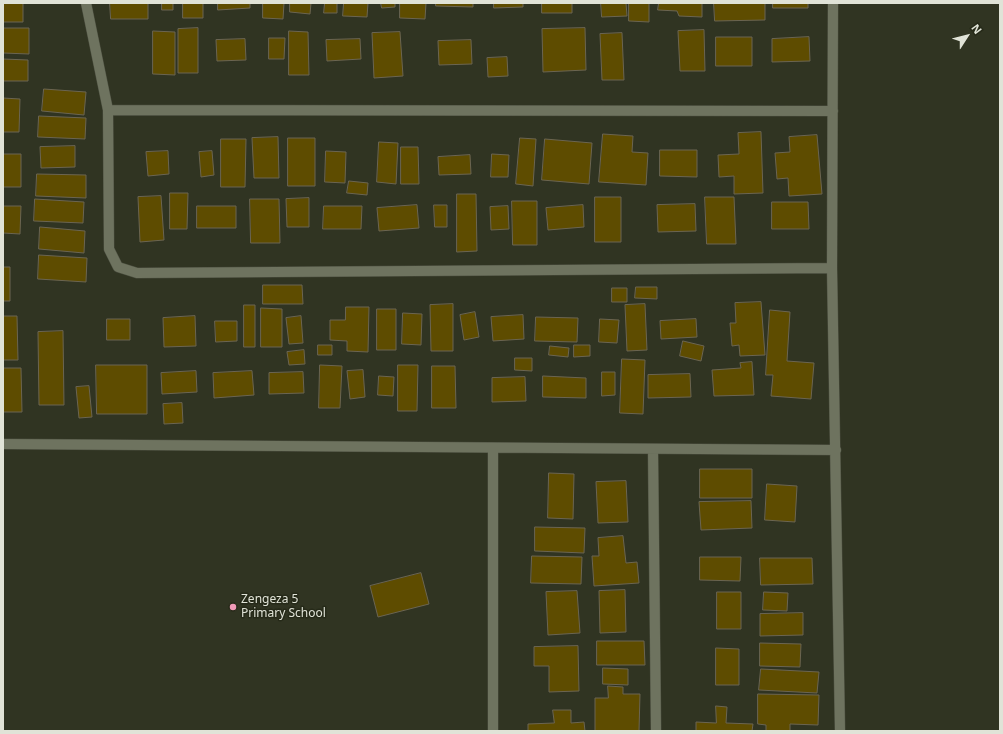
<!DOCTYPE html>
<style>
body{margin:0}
#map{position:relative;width:1003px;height:734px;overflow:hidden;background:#303422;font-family:"Noto Sans",sans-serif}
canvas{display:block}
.frame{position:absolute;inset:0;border:4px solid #e0e3d7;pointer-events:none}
.north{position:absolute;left:947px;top:16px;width:40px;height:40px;-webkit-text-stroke:3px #262a19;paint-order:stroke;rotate:54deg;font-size:11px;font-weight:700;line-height:16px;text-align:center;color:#e0e3d7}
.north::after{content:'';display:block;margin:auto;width:14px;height:18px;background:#e0e3d7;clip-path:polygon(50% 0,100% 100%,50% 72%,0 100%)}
</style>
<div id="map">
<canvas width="1003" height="734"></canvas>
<div class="frame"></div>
<div class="north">N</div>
</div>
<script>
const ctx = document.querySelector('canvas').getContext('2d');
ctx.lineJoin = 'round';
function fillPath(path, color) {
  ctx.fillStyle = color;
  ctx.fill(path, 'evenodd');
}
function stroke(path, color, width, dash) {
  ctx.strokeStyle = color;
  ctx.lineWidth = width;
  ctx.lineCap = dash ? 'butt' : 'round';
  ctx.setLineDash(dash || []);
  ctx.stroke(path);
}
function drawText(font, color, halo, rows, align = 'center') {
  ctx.font = font + ' "Noto Sans",sans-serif';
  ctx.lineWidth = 3;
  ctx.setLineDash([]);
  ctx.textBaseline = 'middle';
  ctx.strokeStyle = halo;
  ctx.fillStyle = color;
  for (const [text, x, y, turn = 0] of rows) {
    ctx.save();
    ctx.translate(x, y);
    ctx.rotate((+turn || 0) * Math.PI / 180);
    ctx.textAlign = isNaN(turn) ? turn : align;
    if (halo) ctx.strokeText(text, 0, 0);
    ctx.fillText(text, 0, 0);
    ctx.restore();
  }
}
const building = new Path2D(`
 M3 3H23V22H3Z
 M110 3H148V19H111Z
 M162 3H173V10H162Z
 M183 3H203V18H183Z
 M218 3H250V8L218 10Z
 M263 3H284L283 19 263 18Z
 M290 3H311L310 14 290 12Z
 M325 3H337V13H324Z
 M344 3H368L367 17 343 16Z
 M381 3H395V7L382 8Z
 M400 3H426L425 19 400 18Z
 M436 3H473V7L436 6Z
 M494 3H523V7L494 8Z
 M542 3H572V13H542Z
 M601 3H626L627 16 602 17Z
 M629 3H649V22L629 21Z
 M659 3H702V17L679 16 677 11 658 10Z
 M714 3H765V20L715 21Z
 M773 3H808V8H773Z
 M3 28H29V54L3 53Z
 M198 28V73H178V29Z
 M585 28 586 70 543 72 542 29Z
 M704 30 705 71H680L678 31Z
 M153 31 175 32V75L153 74Z
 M289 31 308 32 309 75H289Z
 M400 32 403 76 374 78 372 33Z
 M622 33 624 80H602L600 34Z
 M716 37H752V66H716Z
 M809 37 810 61 772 62V39Z
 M269 38H285L284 59H269Z
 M245 39 246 60 217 61 216 40Z
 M360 39 361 59 327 61 326 40Z
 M471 40 472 64 439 65 438 41Z
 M507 57 508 76 488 77 487 58Z
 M3 59 28 60V81H3Z
 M44 89 86 92 84 115 42 111Z
 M3 98 20 99 19 132H3Z
 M39 116 86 118 85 139 38 137Z
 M761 132 763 193 734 194V176L719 177 718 155 739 154 738 133Z
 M603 134 633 136 632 152 648 153 646 185 599 182Z
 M817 135 822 194 789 196 788 178 777 179 775 153 790 152 789 137Z
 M278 137 279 178H254L252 138Z
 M288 138H315V186H288Z
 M520 138 536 139 533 186 516 184Z
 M221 139H246L245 187H221Z
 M545 139 592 143 589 184 542 180Z
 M379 142 398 143 396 184 377 182Z
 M75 146V167L41 168 40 147Z
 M401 147H418L419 184H401Z
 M660 150H697V177L660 176Z
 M168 151 169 174 148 176 146 152Z
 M212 151 214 175 201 177 199 152Z
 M326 151 346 152 345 183 325 182Z
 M3 154H21V187H3Z
 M492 154 509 155 508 177H491Z
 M470 155 471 174 439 175 438 157Z
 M37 174 86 175V198L36 196Z
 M349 181 368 183 367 195 347 193Z
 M170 193H188L187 229H170Z
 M457 194H476L477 251 457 252Z
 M161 196 164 240 140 242 138 197Z
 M595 197H621V242H595Z
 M705 197H734L736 244H707Z
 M309 198V227H287L286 199Z
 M35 199 84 202 83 223 34 221Z
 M250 199H279L280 243H251Z
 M512 201H537V245H513Z
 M772 202H808L809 229H772Z
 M695 204 696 231 658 232 657 205Z
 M417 205 419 228 379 231 377 208Z
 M434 205H447V227H435Z
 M583 205 584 227 548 230 546 208Z
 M3 206H21L20 234 3 233Z
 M197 206H236V228H197Z
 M324 206H362L361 229H323Z
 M508 206 509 229 491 230 490 207Z
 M40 227 85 231 84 253 39 249Z
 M39 255 87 258 86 282 38 279Z
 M3 267H10V301H3Z
 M263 285H302L303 304H263Z
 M636 287H657V299L635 298Z
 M612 288H627V302H612Z
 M761 302 765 355 740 356 739 345 732 346 730 323H736L735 303Z
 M453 304V351H431L430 305Z
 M645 304 647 350 627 351 625 305Z
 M244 305H255V347H244Z
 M346 307H369L368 352 347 351V341L330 340V320H345Z
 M261 308 282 309V347H261Z
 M377 309H396V350H377Z
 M770 310 790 312 787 361 814 363 811 399 771 396 773 375H766Z
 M475 312 479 337 464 340 460 315Z
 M403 313 422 314 421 345 402 344Z
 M523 315 524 339 493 341 491 317Z
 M3 316H17L18 360H3Z
 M195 316 196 346 164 347 163 318Z
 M301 316 303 343 289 344 286 318Z
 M536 317 578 318 577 342 535 341Z
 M107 319H130V340H107Z
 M600 319 619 320 617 343 599 342Z
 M696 319 697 337 661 339 660 321Z
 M215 321H237V341L216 342Z
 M63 331 64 405H39L38 332Z
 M683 341 704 346 701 361 680 356Z
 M318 345H332V355H318Z
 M574 345H590V356L574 357Z
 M550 346 569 348 568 357 549 355Z
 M304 350 305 364 289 365 287 352Z
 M515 358H532V371L515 370Z
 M622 359 645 360 643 414 620 413Z
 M752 362 754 395 714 396 712 370 741 368 740 363Z
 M96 365H147V414H97Z
 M320 365 342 366 340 408H319Z
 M398 365H418L417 411H398Z
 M432 366H455L456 408H432Z
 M3 368H21L22 412H3Z
 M363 370 365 397 350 399 347 371Z
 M196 371 197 392 162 394 161 373Z
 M252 371 254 395 214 398 213 373Z
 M303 372 304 393 269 394V373Z
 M602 372H615V395L602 396Z
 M690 374 691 397 648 398V375Z
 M379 376 394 377 393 396 378 395Z
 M543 376 586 378V398L543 397Z
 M525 377 526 401 492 402V378Z
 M89 386 92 417 79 418 76 387Z
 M182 403 183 423 164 424 163 404Z
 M700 469H752V498H700Z
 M549 473 574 474 573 519 548 518Z
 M626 481 628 522 598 523 596 482Z
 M767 484 797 486 795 522 765 520Z
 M751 501 752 528 701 530 699 502Z
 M535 527 585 528 584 553 535 551Z
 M623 536 626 563 637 562 639 583 594 586 592 556H599L598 538Z
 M532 556 582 557 581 584 531 583Z
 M700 557H741L740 581 700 580Z
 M760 558H812L813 584 761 585Z
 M421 573 429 604 378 617 370 586Z
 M625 590 626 632 600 633 599 591Z
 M577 591 580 633 548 635 546 592Z
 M717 592H741V629H717Z
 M764 592 788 593 787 611 763 610Z
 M803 613V635L760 636V614Z
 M597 641H644L645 665H597Z
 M760 643 801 644 800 667 760 666Z
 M578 646 579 691 549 692V666H534V647Z
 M716 648 739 649V685H716Z
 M603 668 628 669V685L603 684Z
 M761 669 819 672 817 693 759 690Z
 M608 686 623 687V694H640L639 731H595V698H608Z
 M758 694 819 695 818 725 790 724V731H766V725L758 724Z
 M716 706 727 707 726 723 753 724 752 731H696V722L716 723Z
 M553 710H571V723L584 722 585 731H528V724L554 723Z`);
fillPath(building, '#5e4c00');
stroke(building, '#6b6552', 1);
const street = new Path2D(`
 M86 3 108 110
 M833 3 832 268 840 731
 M832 268 137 273 118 267 109 249 108 110 833 111
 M3 444 836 450
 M493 448V731
 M653 450 656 731`);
stroke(street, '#4c4f40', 11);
stroke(street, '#6e735f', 10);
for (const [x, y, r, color] of [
 [233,607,4,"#f09ab7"]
]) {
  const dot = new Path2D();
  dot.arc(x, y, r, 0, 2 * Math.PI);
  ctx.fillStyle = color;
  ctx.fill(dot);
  stroke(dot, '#262a19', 1.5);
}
drawText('12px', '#e0e3d7', '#262a19', [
 ["Zengeza 5",241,600],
 ["Primary School",241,614]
], 'left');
</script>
